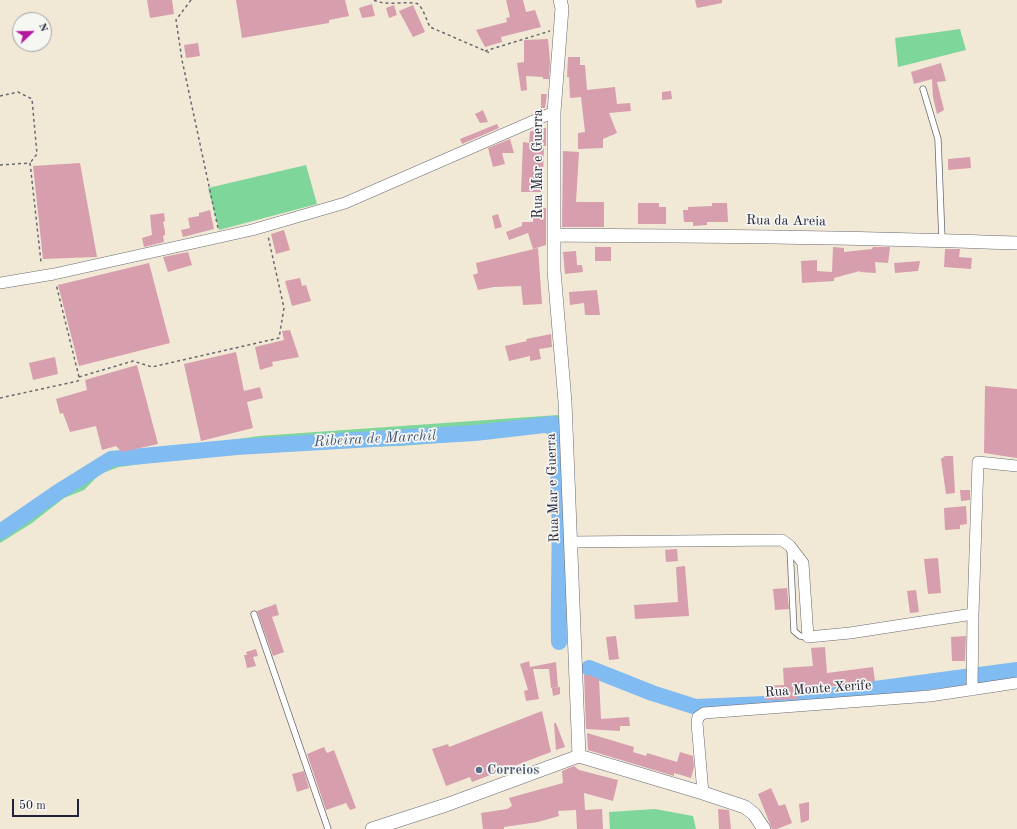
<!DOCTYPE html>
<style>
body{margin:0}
#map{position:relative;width:1017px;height:829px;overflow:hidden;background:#f1e9d5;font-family:"Old Standard TT",serif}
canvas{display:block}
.north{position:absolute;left:12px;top:12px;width:40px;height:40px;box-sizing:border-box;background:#f6f6f2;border:1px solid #a1a1a9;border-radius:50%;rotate:68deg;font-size:11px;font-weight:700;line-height:16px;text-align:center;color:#22223b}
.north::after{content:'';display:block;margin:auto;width:14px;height:18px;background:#b5179e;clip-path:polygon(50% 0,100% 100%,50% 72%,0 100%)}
.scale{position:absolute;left:12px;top:799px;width:67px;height:18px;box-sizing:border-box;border:2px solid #22223b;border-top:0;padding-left:5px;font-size:12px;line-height:14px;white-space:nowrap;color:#22223b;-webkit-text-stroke:3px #f6f6f2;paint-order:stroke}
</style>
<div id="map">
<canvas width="1017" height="829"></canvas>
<div class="north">N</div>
<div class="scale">50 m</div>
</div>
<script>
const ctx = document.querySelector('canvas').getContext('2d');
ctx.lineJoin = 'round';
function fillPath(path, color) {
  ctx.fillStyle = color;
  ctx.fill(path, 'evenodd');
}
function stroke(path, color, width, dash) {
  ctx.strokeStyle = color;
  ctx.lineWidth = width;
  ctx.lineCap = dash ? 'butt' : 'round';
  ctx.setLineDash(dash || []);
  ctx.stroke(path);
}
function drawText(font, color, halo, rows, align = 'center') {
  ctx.font = font + ' "Old Standard TT",serif';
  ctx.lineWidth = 3.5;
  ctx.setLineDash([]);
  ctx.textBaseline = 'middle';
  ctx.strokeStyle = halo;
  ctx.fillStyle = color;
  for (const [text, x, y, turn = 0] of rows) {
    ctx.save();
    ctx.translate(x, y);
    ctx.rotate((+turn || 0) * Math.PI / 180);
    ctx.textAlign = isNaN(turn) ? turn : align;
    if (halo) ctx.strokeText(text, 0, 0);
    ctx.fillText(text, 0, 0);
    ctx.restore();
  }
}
fillPath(new Path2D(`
 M960 29 966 50 898 67 895 38Z
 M306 165 317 204 219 230 208 188Z
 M558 415 561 421 562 432 550 435 542 432 498 438 401 446 312 448 193 457 119 467 100 474 84 490 64 498 32 523 0 543V524L100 458 116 453 161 450 259 436Z
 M655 809 693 816 696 829H610L609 812Z`), '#7ed69a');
stroke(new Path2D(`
 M0 532 58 492 111 459 237 447 475 433 553 424C558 446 558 468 559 491 561 541 558 591 559 642
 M589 668 652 693 696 707 788 703 860 691 1017 670`), '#80bbf2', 16);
fillPath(new Path2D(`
 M147 0H172L174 14 150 18Z
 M236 0H345L349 16 329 20V23L242 38Z
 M506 0H523L526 12 535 10 541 27 501 37 502 42 485 47 476 30 507 22 506 18 510 17Z
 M695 0H722V3L697 8Z
 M372 4 375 16 362 18 359 8Z
 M394 5 397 15 389 18 386 8Z
 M413 5 425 32 413 37 399 11Z
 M548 39 550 61 549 79H543V77L526 76 527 90 521 91 517 63 524 62V40Z
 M198 43 200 56 186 58 184 45Z
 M568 57H580V65H585L587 90 615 87 617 104 630 103 631 111 609 113 617 133 603 139V148L578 149V133L585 132 581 97 570 98 569 77H567Z
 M941 63 946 81 937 82 944 110 937 114 933 97 932 79 914 84 911 72Z
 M671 91 672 99 662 100V92Z
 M541 94H547L545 108H541Z
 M483 110 488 122 480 123 475 114Z
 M497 124 499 128 462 144 460 139Z
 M538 128H546V146H544L543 178H541V192H521L523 142 529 143 530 132Z
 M510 139 514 153H502L505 164 493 167 488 148Z
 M563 151 579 152 576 202H604V227H562Z
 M970 157 971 168 948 170V159Z
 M80 163 97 257 43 259 33 166Z
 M638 203H659V207H666V224H638Z
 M712 203H727L728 222H707V225L693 226V222H684L683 210H688V207L712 206Z
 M541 208H546V245L533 249 528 233 509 240 506 232 522 226V222H533V213H541Z
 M210 210 214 229 183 237 181 230 190 228 188 218 199 216V213Z
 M164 213 165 221 163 222 165 231V235L163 236 164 242 144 247 142 238 152 235 150 215Z
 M498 214 502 227 495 229 492 216Z
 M284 230 290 250 276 254 271 234Z
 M595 247H611V261H595Z
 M833 247 844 248V252L872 249 873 247H890L888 263 875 262 876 273 860 272V271L834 278V281L802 283 801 261 817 260V271L832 272Z
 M538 248 542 304 523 305 521 286 494 287 478 290 473 275 478 273 476 263Z
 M945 249H960L959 257 972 258 971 269 944 267Z
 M576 251 577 265H582L583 272 565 274 563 252Z
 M188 252 192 265 168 272 163 257Z
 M920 261 918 271 895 273 894 263Z
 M149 263 170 343 79 366 58 285Z
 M300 278 302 286 306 285 311 301 292 306 285 281Z
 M597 290 600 315H585L584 303 570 305 569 292Z
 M290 330 299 357 272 362 273 366 260 370 255 347 284 340 282 331Z
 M551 334 552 347 539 349 541 359 530 361V356L509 361 505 346 527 341 526 339Z
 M236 352 244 391 260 387 263 398 247 402 253 428 201 441 184 364Z
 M55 357 58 374 33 380 29 363Z
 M137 365 158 444 122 452 116 446 102 450 96 426 70 432 63 413 60 414 56 399 87 390 85 380Z
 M985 386 1017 389V458L984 453Z
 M945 456H953L955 493 946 494 941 459Z
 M960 490H970V500L961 501Z
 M966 506 967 524 960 525V529L945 530 944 508Z
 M677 549 678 561 666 562 665 550Z
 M938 558 941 593 928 594 924 559Z
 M685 566 689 616 635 619 634 605 678 602 676 567Z
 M787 588 789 609 775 610 773 589Z
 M916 590 919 612 910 613 907 591Z
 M276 604 279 615 272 617 284 652 273 656 257 611Z
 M616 636 619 659 609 660 606 637Z
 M966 636 965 661H952L951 637Z
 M825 647 827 673 873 667 875 681 803 690V692H797L798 699 766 700V686L784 685 783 668 813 666 811 648Z
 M256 649 258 656 253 657 256 666 247 668 244 655H247L246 652Z
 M529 661 530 667 556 662 558 687 551 688 549 669H533L539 699 526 701 524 691 528 690 520 664Z
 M584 675H589L599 679 601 719 629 717 630 726H620V731L586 729Z
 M560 687V694L553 696 552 688Z
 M542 711 551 752 472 782 470 777 446 786 432 749 448 744 449 747Z
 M554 723H556L565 747 556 750Z
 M587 733 634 747 633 752 646 756 647 753 677 762 680 752 693 756 694 767 691 778 674 773V776L588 750Z
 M324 747 327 753 334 750 356 808 350 810 346 803 326 810 307 754Z
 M574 766 579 770 618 780 613 801 584 793 585 810 602 809 603 829H577L576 810 558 811 559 816 538 822 504 827V829H483L481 813 507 809 512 806 509 798 563 783 562 771Z
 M304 771 309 788 297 792 292 774Z
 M771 788 779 806 785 804 792 823 777 829H772L758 794Z
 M809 802V820L801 823 799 804Z
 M718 809 729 810 731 829H719Z`), '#d79eae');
const service = new Path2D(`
 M923 89 938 139 942 240
 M790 548 794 631 800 636 808 637
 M254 614 328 829`);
const minor = new Path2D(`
 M0 283 54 274 252 230 345 203 554 112
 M572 542 782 540 790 546 803 563 808 637 850 633 973 614 978 462 1017 466
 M972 690 973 614
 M703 793 697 723 698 717 704 713 930 696 1017 683`);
const tertiary = new Path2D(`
 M560 0 562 8 554 112V271L565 402 579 756
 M554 235C708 236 863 237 1017 243
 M579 756 703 793 745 807 754 814 764 829
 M372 829 446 805 579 756`);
stroke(service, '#6a6871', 7);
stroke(minor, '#6a6871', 12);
stroke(tertiary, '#6a6871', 14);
stroke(new Path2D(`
 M191 0 176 20 182 60 218 228
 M374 0C387 7 406 0 418 4 423 8 427 21 430 27L490 53
 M485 51 550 31
 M0 96 18 92 32 99 37 154 30 163
 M0 165 30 163 41 262
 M79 377 133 361 152 367 279 338 284 308 268 236
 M0 398 78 381 79 377 56 284`), '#6a6871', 1.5, [3, 3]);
stroke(service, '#fff', 5.5);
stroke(minor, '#fff', 11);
stroke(tertiary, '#fff', 13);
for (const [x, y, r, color] of [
 [479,770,4,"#5c6f8a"]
]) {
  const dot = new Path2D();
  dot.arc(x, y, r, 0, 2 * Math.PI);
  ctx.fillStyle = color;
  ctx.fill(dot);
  stroke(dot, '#f6f6f2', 1.5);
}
drawText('14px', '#22223b', '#f6f6f2', [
 ["Rua Mar e Guerra",538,164,-90],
 ["Rua da Areia",786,221,1],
 ["Rua Mar e Guerra",553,488,-92],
 ["Rua Monte Xerife",818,689,-4]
]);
drawText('bold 14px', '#4e5e75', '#f6f6f2', [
 ["Correios",487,770]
], 'left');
drawText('italic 15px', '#43587b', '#f6f6f2', [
 ["Ribeira de Marchil",375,439,-3]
]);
</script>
